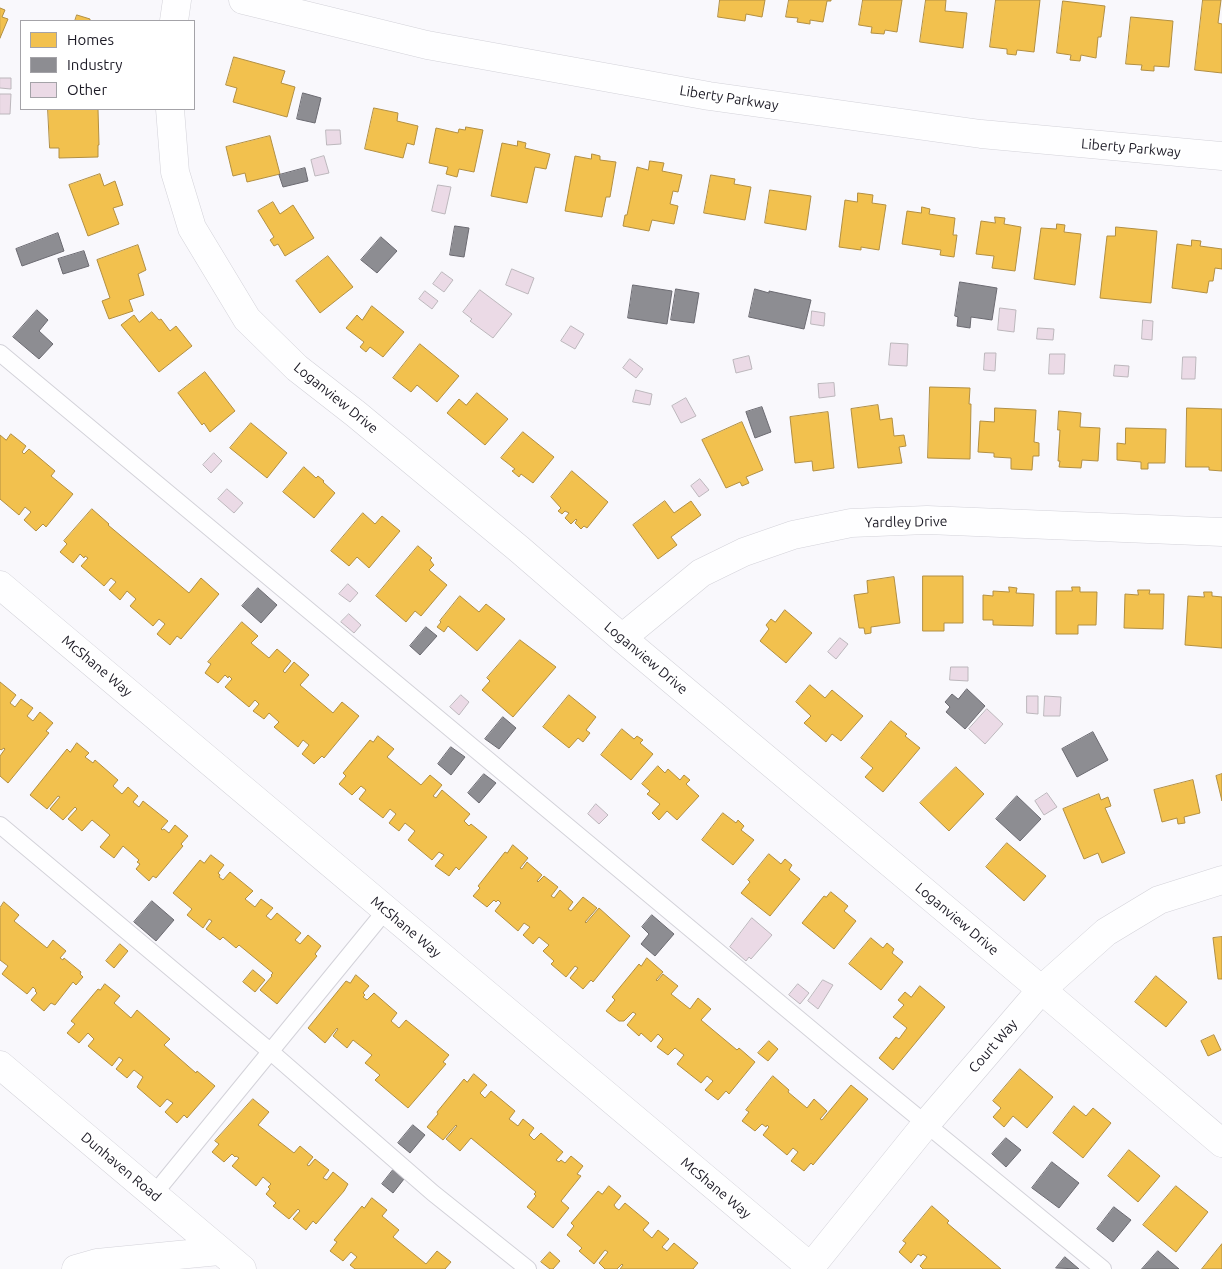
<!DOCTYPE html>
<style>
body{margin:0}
#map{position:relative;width:1222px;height:1269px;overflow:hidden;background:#f9f8fc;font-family:Ubuntu,sans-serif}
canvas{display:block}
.legend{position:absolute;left:20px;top:20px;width:175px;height:90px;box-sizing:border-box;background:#fff;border:1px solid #a4a3a8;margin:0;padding:6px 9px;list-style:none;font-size:15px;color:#1c1a25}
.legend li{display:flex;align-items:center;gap:10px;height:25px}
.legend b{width:25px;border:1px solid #a4a3a8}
</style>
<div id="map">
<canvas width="1222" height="1269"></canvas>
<ul class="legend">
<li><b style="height:14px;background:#f2c14e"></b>Homes</li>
<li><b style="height:14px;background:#8d8d92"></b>Industry</li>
<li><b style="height:14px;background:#ebdae6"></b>Other</li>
</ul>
</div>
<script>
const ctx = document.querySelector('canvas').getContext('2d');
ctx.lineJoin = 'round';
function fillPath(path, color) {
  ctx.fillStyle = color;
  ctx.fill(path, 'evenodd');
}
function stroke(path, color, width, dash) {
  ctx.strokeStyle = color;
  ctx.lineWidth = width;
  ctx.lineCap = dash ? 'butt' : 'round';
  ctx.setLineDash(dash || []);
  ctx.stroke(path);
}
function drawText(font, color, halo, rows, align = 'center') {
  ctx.font = font + ' Ubuntu,sans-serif';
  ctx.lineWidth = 5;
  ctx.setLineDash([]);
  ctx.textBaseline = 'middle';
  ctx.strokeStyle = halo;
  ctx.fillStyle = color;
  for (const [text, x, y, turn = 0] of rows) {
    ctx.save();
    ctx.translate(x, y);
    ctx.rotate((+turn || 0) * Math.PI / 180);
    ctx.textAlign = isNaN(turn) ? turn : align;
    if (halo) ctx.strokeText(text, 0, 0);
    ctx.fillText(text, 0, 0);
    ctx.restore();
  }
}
const homes = new Path2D(`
 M720 0H765L762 17 746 14 745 21 718 17Z
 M789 0H831V1H827L823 22 810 20V24L797 22 798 18 786 17Z
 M863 0H902L897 32 885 30 884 34 871 33 872 27 859 25Z
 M926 0H946L945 11 967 13 963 48 920 42Z
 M996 0H1040L1034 52 1017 50 1016 55 1007 54V49L990 47Z
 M1203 0H1221L1218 23 1222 24V73L1195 70Z
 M1063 1 1105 6 1101 37H1098L1096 58 1081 55 1080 61 1070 60 1071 55 1057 53Z
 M0 8 5 10 2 17 8 19 0 38Z
 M77 15 90 19V21H75Z
 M1131 17 1173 21 1169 67 1154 66V71L1141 70 1142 65 1126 64Z
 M234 57 285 71 281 83 295 87 287 117 233 102 237 88 226 85Z
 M374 108 398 113 397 121 418 126 414 145 407 143 403 158 365 149Z
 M48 109H98L99 145H98V157L59 158V148H50Z
 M466 127 483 130 474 172 459 169 457 177 446 174 448 167 429 163 436 128 458 133 459 129 465 130Z
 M270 136 280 174 247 182 245 173 233 176 226 147Z
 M518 141 526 143 525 148 550 154 546 169 535 167 527 203 491 196 502 143 517 146Z
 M592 154 600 156V160L616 162 610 197H606L602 217 565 211 575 156 591 159Z
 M650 161 664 163 662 171 682 175 678 192 673 191 670 204 678 206 674 224 652 220 649 231 623 226 625 215H627L637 167 648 170Z
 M100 174 104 186 115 181 123 205 113 208 119 224 88 236 69 185Z
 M711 175 735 179 734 184 751 187 745 220 704 213Z
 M770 190 811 196 806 230 765 223Z
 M858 193 873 195 872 203 886 205 879 250 861 247V250L839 247 845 200 857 202Z
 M273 202 280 214 293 205 314 238 285 256 278 244 274 246 270 240 274 237 258 211Z
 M922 207 930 209 929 214 955 218 953 235H957L954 257 940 255 941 250 902 244 907 211 921 213Z
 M995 217 1005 218 1004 224 1021 227 1015 271 992 268 994 256 976 254 981 221 995 223Z
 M1057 224 1065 225 1064 232 1081 234 1075 285 1034 279 1041 228 1056 229Z
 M1116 227 1157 231 1151 303 1100 298 1107 236H1115Z
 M1192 240 1201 241 1200 246 1222 249V269L1215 268 1213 281H1209L1207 293 1172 288 1177 244 1191 246Z
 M138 245 146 270 138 274 144 295 129 300 133 311 109 319 102 301 110 298 97 260Z
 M328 256 353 287 320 313 296 281Z
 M372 306 404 332 383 357 370 347 366 352 360 347 364 342 346 328 357 315 362 320Z
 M152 312 159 320 161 319 170 331 176 326 192 346 159 372 121 325 134 315 139 322Z
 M420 344 459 376 437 402 417 385 411 392 393 378Z
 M205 372 235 411 210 432 204 423 202 425 178 393Z
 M930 387 970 388 969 404H971L970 459 928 458Z
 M477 393 508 419 485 445 447 413 459 399 466 405Z
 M878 405 880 420 892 418 894 436 904 435 906 446 899 447 902 463 858 468 851 409Z
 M995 408 1036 410 1034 442 1039 443V456H1033L1032 470 1011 469V458L994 457V453L978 452 980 421 994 422Z
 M1187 408 1222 409V471L1209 470V467H1186Z
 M1059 411 1081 413 1080 427 1100 428 1098 461 1082 460 1081 468 1059 467 1060 461H1058L1060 430H1058Z
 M828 412 834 468 813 471 812 461 795 463 790 417Z
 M742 422 763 470 746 477 749 483 742 486 740 482 726 488 702 440Z
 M251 423 287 453 267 478 230 448Z
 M1126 428 1166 429 1165 463H1148V469H1141V462L1117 460V443L1125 444Z
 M523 432 554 457 533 483 521 474 519 477 512 471 515 469 501 458Z
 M11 434 26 446 22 452 24 454 29 449 55 471 51 476 73 494 46 527 43 524 36 531 24 520 31 512 25 507 19 515 0 499V435L6 440Z
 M304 467 316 478 318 476 324 481 323 482 335 493 314 518 283 492Z
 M572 471 608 502 587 528 584 526 581 529 575 523 577 520 576 519 571 524 565 518 569 513 565 511 562 514 558 511 561 508 551 497Z
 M665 501 674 513 691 501 701 515 671 537 677 545 658 559 633 525Z
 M92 509 109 524 108 525 189 593 201 578 219 594 181 639 177 636 170 645 157 634 165 624 159 619 153 626 130 606 136 599 127 591 120 600 109 590 116 582 111 578 104 586 81 566 88 558 85 556 84 558 80 554 73 563 60 552 67 544 64 541Z
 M363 513 375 524 382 516 400 531 369 568 357 557 349 566 331 551Z
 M418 546 432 558 430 560 434 565 429 570 447 585 421 616 415 611 406 622 376 596Z
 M923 576H963V623H944V631H923Z
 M894 577 900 623 871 627V633L865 634 864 628H859L854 595 868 593 867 581Z
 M1009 587 1017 588 1016 593 1034 594 1033 626 993 625V620H983V595L993 596V591L1009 592Z
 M1072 587H1080V592H1097L1096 625H1078V634H1056V591H1072Z
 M1138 590H1150L1149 594H1164L1163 629 1124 628 1125 594 1138 595Z
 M1204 592H1212V596L1222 597V648L1185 645 1188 596 1204 597Z
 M460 596 479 612 486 604 505 619 477 651 448 626 444 632 437 627 441 622 440 621Z
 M785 610 812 633 786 663 760 641 769 629 766 625 771 619 775 622Z
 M242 622 258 636 251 643 269 658 277 649 291 661 283 671 285 673 294 662 309 675 300 685 333 713 342 702 359 716 324 758 322 756 314 764 302 754 309 745 303 740 298 747 274 727 279 722 269 713 264 719 253 711 259 704 255 700 249 707 225 687 232 679 229 676 228 678 225 675 218 683 205 673 211 664 208 662Z
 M520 640 556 667 513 717 482 690 490 681 487 678Z
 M0 682 16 695 10 703 15 707 21 699 33 708 27 716 33 721 40 712 53 723 46 731 49 733 8 783 0 776V756L5 749 4 748 1 750 0 749Z
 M810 685 825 698 832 690 863 716 841 741 832 734 826 742 804 723 811 716 796 702Z
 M569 695 596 717 586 730 590 733 583 742 578 738 569 748 543 727Z
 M891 721 907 734 905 736 920 748 883 792 865 777 873 768 861 758Z
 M622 729 634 739 637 736 643 740 640 743 653 754 631 780 601 755Z
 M378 736 394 749 387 757 421 785 430 775 442 785 433 796 436 798 442 790 470 814 464 821 469 826 471 824 487 837 459 870 456 867 449 876 435 866 444 855 439 852 432 860 408 840 415 831 405 823 399 831 389 823 396 814 390 809 383 818 359 799 366 790 361 786 352 795 339 784 346 776 343 773 370 740 373 742Z
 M77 743 89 753 85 757 93 763 95 760 118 780 113 786 122 794 128 787 138 796 133 802 139 807 143 801 168 821 161 829 162 830 164 829 169 833 175 825 188 836 181 844 183 846 156 878 153 876 149 881 136 869 140 864 137 862 139 860 123 846 114 858 100 847 110 835 92 820 82 831 68 819 77 809 75 807 63 820 50 809 60 797 58 796 47 809 30 795 67 749 70 752Z
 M658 766 665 773 668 769 680 780 684 775 690 780 686 784 699 796 677 820 667 811 659 820 652 813 660 804 647 794 650 791 642 784Z
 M956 767 984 794 949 831 920 803Z
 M1222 774V801L1216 776Z
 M1193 780 1200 813 1184 817 1185 823 1178 824 1177 818 1162 822 1154 790Z
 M1099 794 1101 800 1108 797 1111 806 1105 808 1125 853 1102 863 1098 853 1084 859 1063 809Z
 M723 813 736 823 738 820 744 826 741 830 754 840 733 865 702 840Z
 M1007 843 1046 876 1024 901 986 867Z
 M513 845 528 858 520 868 522 869 527 862 542 875 537 881 538 882 544 876 558 887 551 896 554 898 560 890 573 902 568 909 571 911 583 897 597 908 585 922 586 923 599 908 630 936 593 982 591 980 583 989 570 978 578 968 575 966 566 977 551 964 554 961 543 951 549 945 539 937 533 944 523 935 530 927 524 923 518 931 495 911 501 903 498 900 496 902 494 900 487 907 473 896 480 888 478 886 505 852 507 853Z
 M769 854 781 864 785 859 792 865 789 870 800 879 770 916 741 893 750 882 748 880Z
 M211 855 224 865 218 873 220 875 219 877 223 880 230 872 253 891 245 899 255 907 261 899 273 908 266 916 271 920 277 913 301 933 295 940 300 944 308 935 321 946 315 954 317 956 277 1004 260 990 272 976 271 975 273 973 239 945 236 948 223 937 220 940 206 929 212 921 209 919 203 928 187 915 192 909 173 893 200 860 204 863Z
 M831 892 848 906 844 911 856 921 834 949 802 923 824 896 826 897Z
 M4 902 19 915 14 921 47 948 53 940 66 951 60 958 63 960 64 958 81 972 80 974 83 977 76 985 73 982 55 1005 51 1003 44 1011 31 1000 37 993 35 991 36 990 33 987 27 994 2 974 8 966 0 960V908Z
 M1222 937V979H1218L1213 938Z
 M871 938 883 948 887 943 894 949 892 953 903 962 881 990 849 964Z
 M120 944 128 951 114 968 106 961Z
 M647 958 663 972 656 980 657 981 663 974 678 986 671 994 690 1009 698 998 711 1009 701 1020 737 1050 739 1048 755 1062 729 1094 726 1091 718 1100 705 1090 713 1081 707 1076 701 1083 677 1064 684 1055 675 1048 668 1055 657 1047 663 1039 658 1034 651 1042 641 1033 639 1036 627 1025 636 1014 633 1012 624 1021H619L606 1011 615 1000 612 997 639 964 641 966Z
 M253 970 265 980 255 992 243 982Z
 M356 975 369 986 363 993 365 995 363 997 367 1000 374 993 397 1013 391 1021 399 1028 406 1020 449 1055 443 1062 446 1064 408 1108 375 1080 380 1075 365 1063 372 1055 353 1040 347 1048 333 1036 338 1029 337 1028 325 1043 308 1028 346 981 350 983Z
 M1156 976 1187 1002 1166 1027 1135 1002Z
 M105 984 120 996 114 1003 131 1018 137 1010 170 1039 164 1045 196 1073 197 1071 215 1086 187 1118 184 1115 177 1123 165 1112 173 1103 167 1099 160 1107 137 1087 143 1077 134 1070 127 1078 116 1069 123 1060 119 1057 112 1066 88 1046 94 1039 88 1033 79 1043 67 1033 75 1024 71 1021 98 989 100 990Z
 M920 986 945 1007 893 1070 879 1058 896 1037 899 1039 907 1028 893 1017 904 1005 898 1000 905 992 911 997Z
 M1214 1035 1221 1050 1208 1056 1201 1041Z
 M769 1041 778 1049 768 1061 758 1053Z
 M1020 1069 1053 1097 1027 1128 1013 1116 1004 1127 993 1117 1001 1108 993 1101Z
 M474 1074 487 1085 480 1093 485 1098 491 1091 515 1111 509 1119 518 1126 523 1119 534 1128 529 1135 534 1140 541 1133 563 1152 556 1160 559 1162 561 1160 565 1163 571 1156 583 1166 577 1174 581 1176 561 1201 569 1208 553 1228 527 1207 536 1196 534 1194 536 1192 471 1138 460 1151 446 1139 457 1126 456 1125 443 1140 427 1127 438 1114 437 1112 464 1079 467 1082Z
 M773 1076 789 1090 788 1092 807 1108 814 1099 827 1111 820 1119 822 1120 851 1085 868 1099 813 1165 811 1163 804 1171 791 1161 798 1152 793 1148 787 1155 763 1135 769 1127 767 1125 766 1127 762 1124 755 1131 742 1121 749 1112 746 1110Z
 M253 1099 269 1112 258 1125 294 1153 300 1146 313 1157 307 1165 309 1166 315 1159 329 1170 323 1178 327 1180 333 1172 348 1184 344 1191 316 1224 313 1221 306 1230 293 1219 300 1211 298 1209 289 1219 273 1206 276 1203 266 1194 270 1189 268 1187 271 1184 263 1177 256 1186 232 1166 239 1158 236 1156 235 1157 232 1154 224 1162 212 1152 219 1144 215 1141Z
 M1074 1106 1086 1116 1093 1108 1111 1123 1083 1158 1053 1133Z
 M1129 1150 1160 1176 1138 1202 1108 1176Z
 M609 1186 621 1196 614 1205 616 1208 619 1210 625 1203 649 1223 643 1230 652 1238 658 1230 669 1239 662 1247 667 1251 674 1243 698 1263 693 1269H620L623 1265 622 1264 617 1269H605L599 1263 608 1252 605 1250 594 1264 579 1251 582 1248 567 1235 574 1226 571 1223 598 1191 602 1194Z
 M1176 1186 1208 1212 1176 1252 1143 1225Z
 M372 1198 387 1210 382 1216 399 1230 393 1237 426 1264 437 1251 451 1262 445 1269H355L350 1265 357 1257 351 1252 343 1261 330 1251 337 1242 334 1240 362 1206 364 1208Z
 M932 1206 949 1221 947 1223 1001 1269H923L920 1266 927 1257 923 1254 921 1256 918 1254 911 1263 899 1252 906 1243 903 1241Z
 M1222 1244V1269H1202Z
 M550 1252 560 1261 553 1269H550L541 1262Z`);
fillPath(homes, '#f2c14e');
stroke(homes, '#b28f42', 1);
const industry = new Path2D(`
 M303 93 321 98 315 123 297 119Z
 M305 168 308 181 283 187 279 175Z
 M455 226 469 228 464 257 450 255Z
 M58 233 64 251 22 266 16 249Z
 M381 237 397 251 377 273 361 260Z
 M84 251 89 266 63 274 58 259Z
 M960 282 997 288 992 320 971 317 970 328 957 326 958 317 955 316Z
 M633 285 672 291 667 324 628 318Z
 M676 289 699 293 694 323 671 320Z
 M755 289 769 293V291L811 300 804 329 749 317Z
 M37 310 48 320 39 331 53 344 39 359 13 337Z
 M762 407 771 432 755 438 746 412Z
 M258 588 277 605 261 623 242 606Z
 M426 627 437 636 420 655 410 646Z
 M967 689 985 706 965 729 946 712 950 707 945 702 952 694 958 699Z
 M503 717 516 728 499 749 485 739Z
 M1093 732 1108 760 1077 777 1062 749Z
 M451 747 465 757 451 775 438 764Z
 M484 774 496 783 479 803 468 793Z
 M1017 796 1041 819 1020 841 996 819Z
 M152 901 174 920 156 941 134 922Z
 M652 915 674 934 655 956 641 944 649 934 642 927Z
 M413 1125 425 1135 410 1153 398 1143Z
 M1006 1138 1021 1150 1006 1167 992 1154Z
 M1052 1162 1079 1183 1059 1208 1032 1188Z
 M393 1170 404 1179 393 1193 382 1184Z
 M1114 1207 1131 1220 1113 1242 1097 1229Z
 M1158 1251 1179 1269H1142Z
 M1065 1257 1079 1269 1056 1268Z`);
fillPath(industry, '#8d8d92');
stroke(industry, '#6b6a71', 1);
const building = new Path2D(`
 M0 78H11V89L0 88Z
 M0 94H11L10 114H0Z
 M326 130H340L341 144 327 145Z
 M324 156 329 173 315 176 311 160Z
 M438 185 451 187 445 214 432 211Z
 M512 269 534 278 528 294 506 285Z
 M442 272 453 280 444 292 433 284Z
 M480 290 512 314 493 338 470 321 472 319 463 312Z
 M425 291 438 301 432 309 419 299Z
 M1000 308 1016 310 1014 332 998 330Z
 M812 311 825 313 824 326 811 324Z
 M1143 320 1153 321 1152 340 1142 339Z
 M571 326 584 334 575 349 561 341Z
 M1038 328 1054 329 1053 340 1037 339Z
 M891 343 908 344 907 366 889 365Z
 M985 353H996L995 371 984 370Z
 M1050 354H1065L1064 374H1049Z
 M749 356 752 369 736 373 733 360Z
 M1183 357H1196L1195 379H1182Z
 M630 359 643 369 636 378 623 368Z
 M1115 365 1129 366 1128 377 1114 376Z
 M834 383 835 396 819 398 818 384Z
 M636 390 652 394 650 405 633 402Z
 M686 398 696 416 681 423 672 406Z
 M214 453 222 461 211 473 203 465Z
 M700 479 709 490 699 497 691 486Z
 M227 489 243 503 234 513 218 499Z
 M348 584 358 593 350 602 339 594Z
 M349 614 361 625 354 633 341 622Z
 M840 638 848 644 836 659 828 652Z
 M951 667H968V681L950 680Z
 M461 695 469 702 459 715 450 707Z
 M1027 696H1038V714L1027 713Z
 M1045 696 1061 697 1060 716H1044Z
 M987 709 1003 724 985 744 969 729Z
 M1047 793 1057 807 1044 815 1035 801Z
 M596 804 608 815 599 824 588 814Z
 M752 918 772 935 751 959 749 957 746 961 730 947Z
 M823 980 833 985 818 1009 808 1001Z
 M798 984 809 993 800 1004 789 995Z`);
fillPath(building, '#ebdae6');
stroke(building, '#bcb7bc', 1);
const lane = new Path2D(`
 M0 353 843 1056 1103 1269
 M0 825 271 1052 433 1193 528 1269
 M154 1194 386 910`);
const street = new Path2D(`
 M174 21 177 0
 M170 109 175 172 192 228 247 319 297 368 356 414 519 549 622 638 1056 1002 1222 1143
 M0 585 813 1269
 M622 638 701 573 744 552 793 535 851 523 927 520 1222 532
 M0 1065 242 1269
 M76 1269 97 1263 219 1251
 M809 1269 926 1124 1041 990 1106 932 1159 900 1222 880`);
const secondary = new Path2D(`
 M243 0 427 45 709 96 981 134 1222 156`);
stroke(lane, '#d3d2d9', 18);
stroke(street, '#d3d2d9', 29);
stroke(secondary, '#d3d2d9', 29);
stroke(lane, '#fefeff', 16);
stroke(street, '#fefeff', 28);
stroke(secondary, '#fefeff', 28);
drawText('14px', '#1c1a25', '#fff', [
 ["Liberty Parkway",729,98,9],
 ["Liberty Parkway",1131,148,5],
 ["Loganview Drive",336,398,39],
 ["Yardley Drive",906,522,-1],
 ["Loganview Drive",646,658,40],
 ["McShane Way",97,666,40],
 ["Loganview Drive",957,919,40],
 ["McShane Way",406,927,40],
 ["Court Way",993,1046,-49],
 ["Dunhaven Road",121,1167,40],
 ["McShane Way",716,1188,40]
]);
</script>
